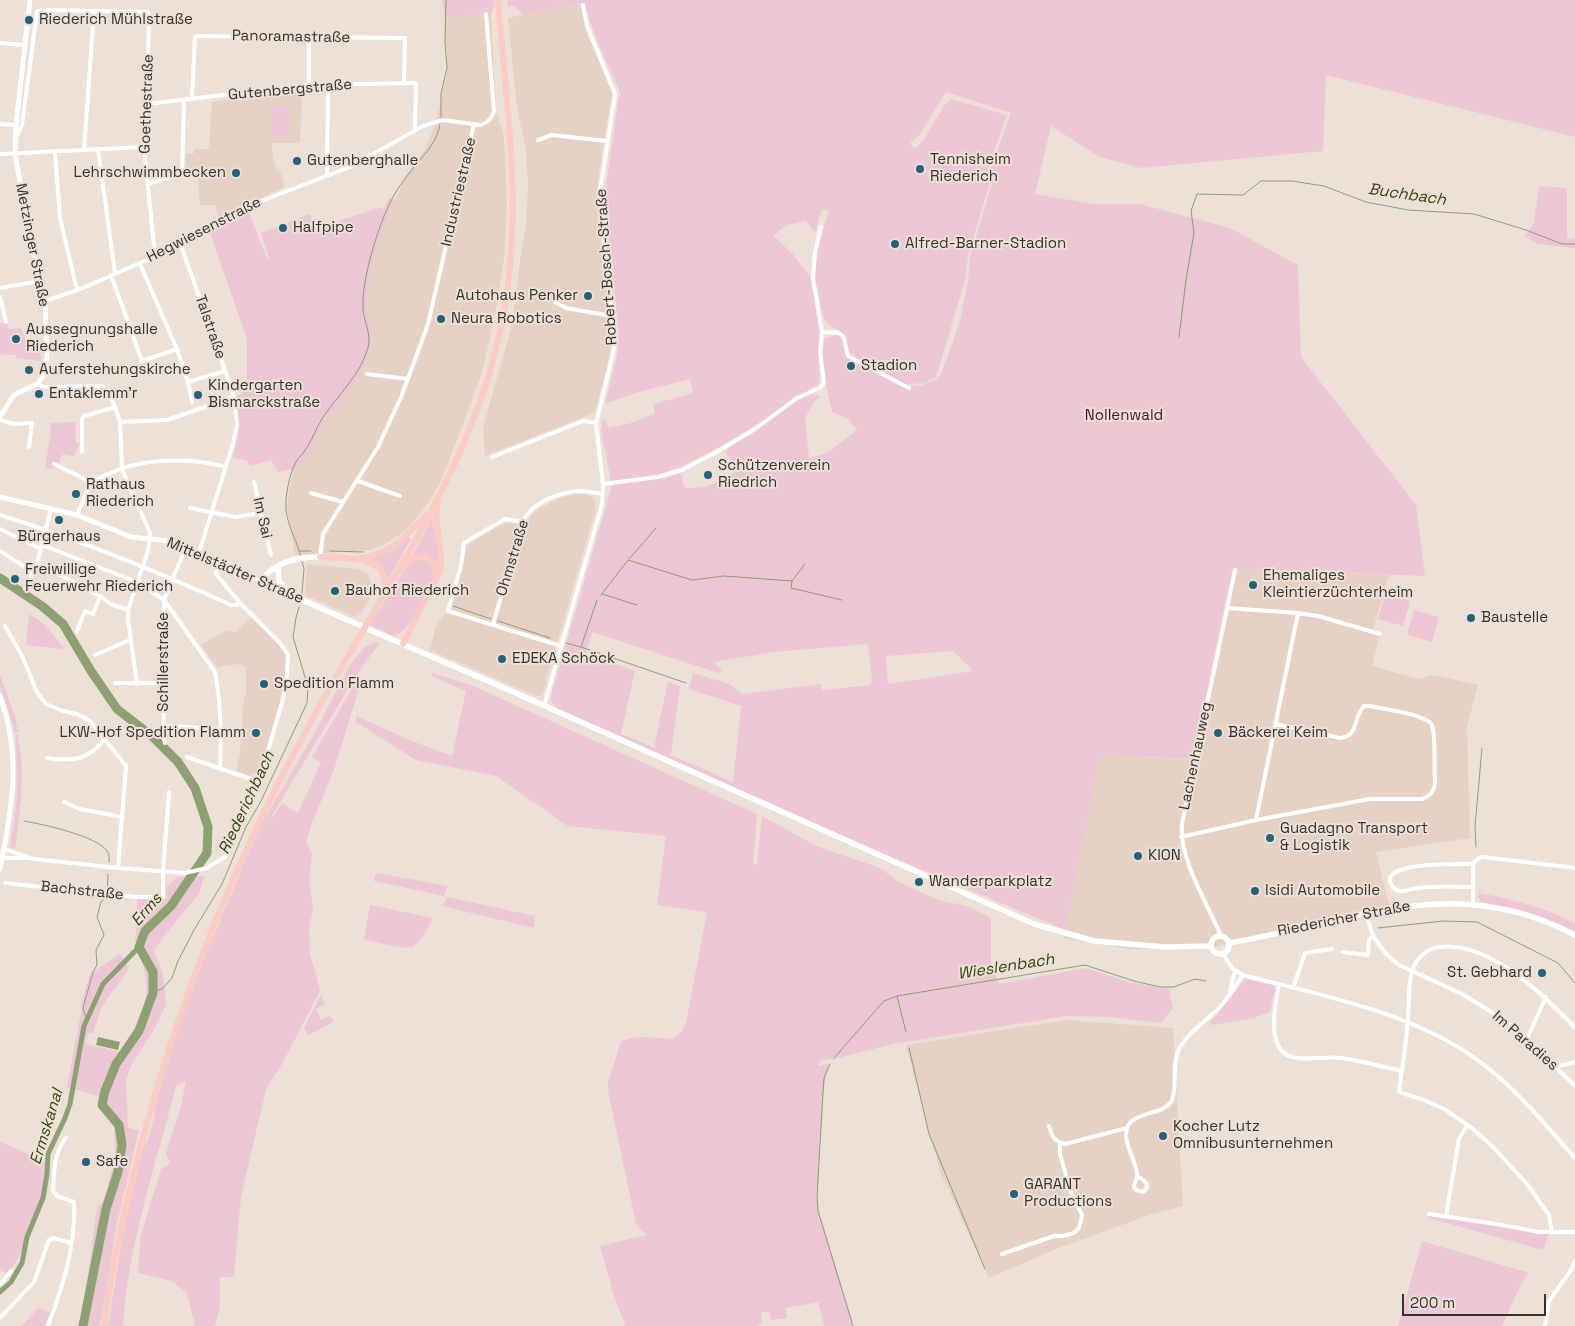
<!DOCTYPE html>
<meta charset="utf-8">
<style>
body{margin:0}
#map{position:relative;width:1575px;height:1326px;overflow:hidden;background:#ece0d7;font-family:"Space Grotesk",sans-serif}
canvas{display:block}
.scale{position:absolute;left:1402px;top:1294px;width:144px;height:22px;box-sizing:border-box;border:2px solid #36322e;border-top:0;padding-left:6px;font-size:15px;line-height:18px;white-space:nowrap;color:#36322e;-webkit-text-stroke:4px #ece0d7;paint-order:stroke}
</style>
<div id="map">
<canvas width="1575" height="1326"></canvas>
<div class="scale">200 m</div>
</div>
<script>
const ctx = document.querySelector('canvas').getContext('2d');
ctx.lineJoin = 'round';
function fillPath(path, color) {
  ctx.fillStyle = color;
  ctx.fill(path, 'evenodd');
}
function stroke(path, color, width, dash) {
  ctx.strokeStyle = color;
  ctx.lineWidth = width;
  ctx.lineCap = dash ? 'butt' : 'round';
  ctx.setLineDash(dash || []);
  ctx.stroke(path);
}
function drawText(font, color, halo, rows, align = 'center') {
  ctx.font = font + ' "Space Grotesk",sans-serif';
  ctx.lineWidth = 4;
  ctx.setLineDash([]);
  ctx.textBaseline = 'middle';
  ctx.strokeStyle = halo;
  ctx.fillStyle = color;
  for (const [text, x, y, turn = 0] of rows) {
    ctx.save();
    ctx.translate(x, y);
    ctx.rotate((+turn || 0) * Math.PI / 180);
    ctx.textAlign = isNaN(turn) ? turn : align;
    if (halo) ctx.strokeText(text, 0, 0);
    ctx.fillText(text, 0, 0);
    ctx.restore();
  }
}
fillPath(new Path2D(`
 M581 3 588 35 608 83 612 95 603 145 596 196 609 317 610 349 608 363 596 408 593 412 584 417 485 456 483 428 512 325 521 254 526 227 528 183 526 151 517 107 508 18Z
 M491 14 496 112 503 132 505 152 507 205 504 258 495 314 483 369 462 427 440 483 424 509 405 531 385 544 369 550 295 555 287 508 290 485 294 469 307 454 325 419 339 405 356 382 370 350 373 338 367 310 369 279 377 246 395 200 406 175 426 148 437 119 447 74 445 16 453 17Z
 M302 91 300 143H272L273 159 277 171H280L285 187 219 218 215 205H200L198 175 185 176 186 154H193L195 149H209L212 102Z
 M576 494 588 495 595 500 596 508 542 695 537 696 430 650 436 626 451 607 467 547 470 543 504 523 510 522 525 525 532 514 538 509 560 498Z
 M307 564 358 569 368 574 371 583V590L369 600 361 613 355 617 305 595Z
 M1232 568 1389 575 1372 633 1379 636 1372 666 1418 679 1433 675 1478 685 1467 726 1470 838 1376 852 1389 905 1351 916 1213 947 1129 949 1063 938 1099 755 1194 760Z
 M252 617 281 647 286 656 285 672 280 703 261 768 250 776 236 771 240 753 244 697H246V667L239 664 217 667 201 645 227 630 235 633Z
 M1066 1020 1173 1028 1183 1206 1149 1215 1056 1249 989 1278 940 1171 906 1045Z`), '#e5d2c4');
fillPath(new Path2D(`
 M442 0H494V7L491 14 453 17 445 16Z
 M507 0H1575V137L1326 75 1323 151 1141 168 1100 157 1051 126 1035 194 1094 204H1140L1230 228 1298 265 1301 357 1416 505 1425 576 1232 568 1193 759 1100 755 1065 930 868 847 557 708 551 701 552 692 612 486 601 430 603 419 606 422 608 428 631 423 654 414V404L693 393 690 379 635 393 605 404 617 356 619 335 607 216 606 186 619 96 621 94 599 45 586 10 581 3 523 15 514 5 508 8ZM946 92 1011 113 989 173 992 184 970 256 968 281 960 321 945 364 940 376 936 380 922 385 910 386 902 394 909 384 924 383 936 377 965 280 968 256 990 182 987 172 1007 115 951 99 946 103 922 142 915 149 910 143 919 136ZM822 209 829 211C822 232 814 254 815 276 815 283 818 289 819 295 822 313 820 322 839 330L838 334 825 339C819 363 827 388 832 412L848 419 857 430 828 452 809 459 805 418 814 402 821 396 812 395 808 389 819 385 820 322 813 281 792 253 773 236 787 225 806 221 815 233ZM788 406 725 451 737 471C721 481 704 491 684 487L681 473 663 479 660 474 678 468 721 446ZM593 632 718 673 722 671 714 662 774 652 868 644 872 679 870 685 822 690 821 684 742 694 729 684 693 673 689 689 741 706 733 782 671 755 680 686 668 682 654 747 621 734 635 671 585 654ZM953 651 973 671 888 684 886 656Z
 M272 105 290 106 289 138 271 137Z
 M1539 186 1567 188V238L1575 239V248L1537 244 1525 236 1534 223Z
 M389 198 395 200 377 246 369 279 367 310 373 338 365 363 356 382 339 405 325 419 307 454 294 469 278 472 271 460 250 466 246 460 233 458 238 431 236 397 247 389V339L210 233 248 210 267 259 269 258 261 233 310 214 315 229 381 207 384 210Z
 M7 322 8 329 21 328 26 342H40L41 361 16 358V355L0 354V323Z
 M75 422 76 443H80L74 456 63 454 58 464 51 469 45 467 51 431 50 423Z
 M432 517 439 554V566L433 559 412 556Z
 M409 538 411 539 388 580 382 566 371 559 393 550Z
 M416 560H423L430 563 435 576C427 591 411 633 393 636L370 625 405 569Z
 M1385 594 1410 601 1403 626 1378 619Z
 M1414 610 1439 617 1432 642 1407 635Z
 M29 614 43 623 65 649 26 645Z
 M375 642 379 644 359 671 271 817H273L282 803 298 813 321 763 312 757 357 680 361 682 335 767 312 823 306 842 312 854 309 880 313 909 309 928 310 954 320 990 319 993 282 1064 266 1089 241 1197 234 1277H220V1307L215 1326H195L187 1293 172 1281 138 1273 141 1235 161 1169 170 1163 166 1154 181 1106 186 1081 176 1086C156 1165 128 1244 123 1326H108L122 1239 142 1151 148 1139 154 1118 155 1106 175 1039 202 963 243 866 263 821 313 736 351 663 365 647Z
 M433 673 473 686 757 814 753 865 757 864 762 816 816 846 880 868 899 882 938 900 967 906 991 918V962L999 984 1086 968 1128 982 1169 989 1173 1008 1161 1023 1109 1017 1067 1016 893 1044 834 1059 820 1060 818 1066 829 1064C823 1082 823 1102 822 1122 820 1151 817 1182 819 1211L854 1326H824L818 1302 785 1308 787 1318 771 1320 769 1312H763L761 1314 762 1324 756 1326H625L613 1292 600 1246 647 1235 636 1224 608 1091V1082L621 1042C634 1034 657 1038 673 1039L682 1031 686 1023 707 912 657 905 666 836 568 826 496 776 416 760 356 722V716L412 741 452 756 466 691 431 676Z
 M0 675 15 717 18 732H15L0 686Z
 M16 735H18C25 775 21 809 15 849L10 847 17 799Z
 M376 873 448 886 444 896 374 881Z
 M204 876 200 892 164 936 154 951 163 974 166 1004 156 1026 132 1064 126 1079 128 1126 131 1129 139 1130 117 1223 100 1326H81L97 1208 104 1199 115 1158 114 1128 99 1106 98 1096 67 1087 81 1012 82 1000 90 974 120 954 129 969 102 1006 93 1033H88L86 1044 120 1052C141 1017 154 999 141 958L145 950 135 940 137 921V897L166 898 167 886 177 877Z
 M1479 893C1512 899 1545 908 1575 923V932L1539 916 1482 902 1479 899Z
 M447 897 535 916 534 928 442 906Z
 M370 905 433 918C428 927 422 941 413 947 407 950 372 941 364 939Z
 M1245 979 1273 985 1275 990 1270 1012 1254 1018 1212 1025 1210 1023Z
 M321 995 325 1004 316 1009 321 1020 330 1016 334 1022 308 1035 304 1028Z
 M0 1141 50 1165C40 1201 32 1244 7 1274L0 1270Z
 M1430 1216C1453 1218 1477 1221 1499 1225 1516 1229 1532 1233 1549 1234L1543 1250 1429 1218Z
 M1422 1241 1529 1273 1521 1284 1502 1326H1398Z
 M38 1308 50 1312 45 1326H22Z`), '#eec7d6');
fillPath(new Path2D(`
 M98 1037 120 1042 118 1050 96 1045Z`), '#8da172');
stroke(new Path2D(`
 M441 118V94L447 68 445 41 446 0
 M1179 337 1186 280 1194 233 1191 211 1197 194 1243 195 1261 181H1292L1324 186 1366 202 1408 210 1474 214 1526 230 1562 244H1575
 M300 551H311
 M330 551 363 552
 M301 557C297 541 288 527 286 510 285 496 289 475 296 462 299 457 304 453 307 447 313 438 317 427 323 417 339 394 360 375 368 348 372 333 363 321 363 307 362 279 377 230 389 205 395 191 405 179 414 167 425 153 439 141 440 122
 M629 559 656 528
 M792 581 791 588 842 600
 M302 593 304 569 302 561
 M602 594 637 605
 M601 595 628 560 692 580 724 576 792 581 805 564
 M453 606 491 619
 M498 621 550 638
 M566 643 581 647 597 600
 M581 647 686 683
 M24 821C42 824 97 836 107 851 110 854 109 859 109 862
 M1476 847 1475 826 1482 748
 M1378 928 1443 921 1477 922 1558 963 1575 983
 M153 993 163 988 172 978 178 961 194 930 222 884 246 827 260 803 307 703 308 687 293 637 296 618 299 607
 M897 996 906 1032
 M87 1021 83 1008 93 972 97 965 96 950 104 935 97 917 101 902 107 896 108 874
 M909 1048 929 1134 985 1269
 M834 1058 884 1001 897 996 1085 965 1134 981 1160 987H1174L1195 979 1206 981
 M830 1064 824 1078 823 1092 817 1197 818 1211 853 1326`), '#8da172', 1);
stroke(new Path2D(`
 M0 1292 11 1282 22 1263 27 1237 43 1198 47 1174 48 1154 65 1118 70 1104 84 1026 103 984 139 947`), '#8da172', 5);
stroke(new Path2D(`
 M0 578 42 606 63 624 91 671 117 709 153 737 178 762 195 788 208 827 207 853 171 906 145 931 139 947 153 972V993L139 1031 116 1064 105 1091 102 1105 119 1125 122 1145 118 1172 106 1209 83 1326`), '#8da172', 9);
stroke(new Path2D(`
 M309 37V85
 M0 43 24 45
 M192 99 195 36 405 38 404 83
 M147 104 309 85 416 83 415 130
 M0 124 16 125
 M16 138 22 125 37 11 47 10 148 12 149 15 147 104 144 147 155 256
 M538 140 552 135 607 141
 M98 149 115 273
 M84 150 94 11
 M55 152 60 218 77 290
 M0 154 144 147
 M327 175 328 83
 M148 184 182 173 184 101
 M181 245 234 396 237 425 234 440 199 553
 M140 264 177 349 188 382 225 371
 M111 275 142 361 177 349
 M0 288 40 281
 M0 297 6 322
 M45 301 83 288 181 245 243 208 350 167 423 126 443 120 481 125C489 122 492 118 494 111L486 14
 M555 302 566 308 612 316
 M822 332C848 332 842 334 848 356L909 388
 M367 374 408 379
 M188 382 192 402
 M37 384 44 387 102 386 111 396 120 422 122 469 150 533 148 551 128 610V619L137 684
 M0 420 14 424 32 423 29 447
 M120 422 167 420 234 397
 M82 452V419L84 416 116 407
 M492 457 583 421 596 423
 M54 464 91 482C103 477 117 469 130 466 159 458 197 459 226 467
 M358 481 400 496
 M254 482 271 555
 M603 484 658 477 682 470 715 453 755 429 797 398 820 388 824 383 820 352 822 332 813 279 815 253 821 227
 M311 493 343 502
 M190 508 235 517 261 513
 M0 515C79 540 156 571 231 605H236L240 603
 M77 515 91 482
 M523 522 505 519 464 543 461 566 448 611 561 646
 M0 529 41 549
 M42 545 137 582 164 600 215 672 219 699 221 729 220 769
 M0 551 33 572
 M320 557 323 534 378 447 402 395 428 324 474 124
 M37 563 100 596 111 604 128 610
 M25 589 37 563 51 509
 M1227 608 1298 613 1318 616 1380 634
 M493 624 523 522C531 502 560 492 580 491 588 491 595 493 603 494
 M5 626 22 656 37 692 46 704 63 711 77 714 90 721 126 766 118 868
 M77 631 85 611 93 614 100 596
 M95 655 130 640
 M115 683H165
 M544 706 602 504 603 484 596 423 614 349 612 316 600 192 615 94 587 26 583 5
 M165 726 221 729
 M165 743 163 735 165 683 164 600 183 554
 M187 757 259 782
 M47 758C72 762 90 760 105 738
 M64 802 80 809 123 817
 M1256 820 1298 613
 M1181 837 1256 820 1370 799H1422C1430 796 1433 793 1435 784 1434 772 1436 734 1432 725 1426 714 1383 709 1370 706H1364C1352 718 1360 736 1340 738L1276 724
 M4 849 33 859 118 868 185 873 207 868 225 857 259 782 283 699 287 674 288 655 280 643 240 603 216 574 217 561
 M2 858H27
 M1473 864C1461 864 1380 861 1391 884 1392 887 1396 891 1400 891 1405 892 1413 888 1419 888 1437 885 1455 887 1473 887
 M1473 864 1477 859 1483 857 1575 868
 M5 883 136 897H163V871L169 792
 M1473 904V864
 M1366 913 1373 936 1387 955 1399 965 1462 994 1506 1021 1527 1039 1575 1086
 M1221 936C1207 902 1179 860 1182 824L1235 570
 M1343 952 1368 955 1369 939 1373 936
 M1223 954 1233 969 1243 975C1319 995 1403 1010 1469 1054 1511 1082 1542 1121 1575 1158
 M1279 985C1275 1006 1264 1053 1296 1058 1310 1060 1327 1056 1342 1058 1362 1061 1382 1067 1402 1071
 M1293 988 1305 953 1332 949
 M1230 990 1235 971
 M1527 1039 1546 997
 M1556 1067 1575 1062
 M1049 1126C1052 1137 1054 1141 1065 1144L1127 1128
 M1137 1176C1144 1180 1152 1185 1143 1192L1136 1190 1134 1187C1134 1183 1137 1180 1137 1176 1138 1162 1122 1144 1127 1128 1132 1112 1162 1115 1171 1102 1178 1091 1171 1064 1179 1049 1188 1032 1205 1022 1218 1009 1228 999 1235 986 1243 975
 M1429 1214 1502 1225 1539 1232H1575
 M1446 1216 1459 1139 1467 1125
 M1552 1233 1549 1215 1527 1184 1494 1148 1473 1129 1446 1110 1424 1100 1399 1092C1402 1068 1406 1044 1408 1020 1409 1005 1408 985 1412 971 1416 958 1426 949 1439 947 1489 941 1543 994 1575 1028
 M1002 1254 1054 1236H1064L1074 1233 1079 1228 1082 1215 1070 1190 1060 1154V1143
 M0 1284 11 1271
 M0 1318 34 1282 49 1240 53 1238 71 1243
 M48 1326C63 1286 76 1245 74 1202L57 1196 53 1191C54 1172 54 1152 66 1138
 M1545 1326 1549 1301 1571 1270 1575 1261`), '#fff', 4);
stroke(new Path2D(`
 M0 417 14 395 37 384 42 378 47 357 45 301 31 242 15 154 16 125 30 0
 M0 497 77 515 131 537 169 541 261 581
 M0 696C22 755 12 809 0 869`), '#fff', 5);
stroke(new Path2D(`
 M320 557C298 557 274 561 261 581 355 625 451 664 545 706 708 779 871 852 1034 924L1094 941 1165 947 1211 946
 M278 569 279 581 287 593
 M1211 945a9 9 0 1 1 18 0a9 9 0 1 1-18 0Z
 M1229 943C1353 922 1453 871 1575 935`), '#fff', 5.5);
stroke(new Path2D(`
 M320 557C344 558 390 554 385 590
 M359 559C395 551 403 540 427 514
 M400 571C404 567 408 562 412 559 427 551 436 564 437 577
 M403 644 441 569V554L436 518 438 503
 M104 1326C112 1265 125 1205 141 1145 179 999 236 858 309 725 378 597 469 476 500 332 525 216 507 115 498 0`), '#fbcbc4', 6);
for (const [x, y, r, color] of [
 [29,20,5,"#256279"],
 [297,161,5,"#256279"],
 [920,169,5,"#256279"],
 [236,173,5,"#256279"],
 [283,228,5,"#256279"],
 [895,244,5,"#256279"],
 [588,296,5,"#256279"],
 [441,319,5,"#256279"],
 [16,339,5,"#256279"],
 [851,366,5,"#256279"],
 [29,370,5,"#256279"],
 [39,394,5,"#256279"],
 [198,395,5,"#256279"],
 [708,475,5,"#256279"],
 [76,494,5,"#256279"],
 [59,520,5,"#256279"],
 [15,579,5,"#256279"],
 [1253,585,5,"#256279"],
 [335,591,5,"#256279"],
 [1471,618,5,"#256279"],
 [502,659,5,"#256279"],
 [264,684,5,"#256279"],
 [256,733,5,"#256279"],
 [1218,733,5,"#256279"],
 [1270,838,5,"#256279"],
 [1138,856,5,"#256279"],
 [919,882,5,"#256279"],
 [1255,891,5,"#256279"],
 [1542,973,5,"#256279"],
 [1163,1136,5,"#256279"],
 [86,1162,5,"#256279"],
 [1014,1194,5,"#256279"]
]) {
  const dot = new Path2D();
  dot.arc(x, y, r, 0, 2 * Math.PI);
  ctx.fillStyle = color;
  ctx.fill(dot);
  stroke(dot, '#ece0d7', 2);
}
drawText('15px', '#36322e', '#ece0d7', [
 ["Riederich Mühlstraße",39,20],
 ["Tennisheim",930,160],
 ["Riederich",930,177],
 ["Gutenberghalle",307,161],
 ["Lehrschwimmbecken",226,173,"right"],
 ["Halfpipe",293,228],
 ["Alfred-Barner-Stadion",905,244],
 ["Autohaus Penker",578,296,"right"],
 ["Neura Robotics",451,319],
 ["Aussegnungshalle",26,330],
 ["Riederich",26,347],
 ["Stadion",861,366],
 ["Auferstehungskirche",39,370],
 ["Kindergarten",208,386],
 ["Bismarckstraße",208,403],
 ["Entaklemm'r",49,394],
 ["Schützenverein",718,466],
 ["Riedrich",718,483],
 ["Rathaus",86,485],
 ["Riederich",86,502],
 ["Bürgerhaus",59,537,"center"],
 ["Freiwillige",25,570],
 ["Feuerwehr Riederich",25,587],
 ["Ehemaliges",1263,576],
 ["Kleintierzüchterheim",1263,593],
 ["Bauhof Riederich",345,591],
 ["Baustelle",1481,618],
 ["EDEKA Schöck",512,659],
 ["Spedition Flamm",274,684],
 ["LKW-Hof Spedition Flamm",246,733,"right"],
 ["Bäckerei Keim",1228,733],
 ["Guadagno Transport",1280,829],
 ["& Logistik",1280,846],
 ["KION",1148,856],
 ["Wanderparkplatz",929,882],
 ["Isidi Automobile",1265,891],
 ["St. Gebhard",1532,973,"right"],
 ["Kocher Lutz",1173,1127],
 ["Omnibusunternehmen",1173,1144],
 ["Safe",96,1162],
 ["GARANT",1024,1185],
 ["Productions",1024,1202]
], 'left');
drawText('15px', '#36322e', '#ece0d7', [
 ["Panoramastraße",291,37,1],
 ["Gutenbergstraße",290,90,-5],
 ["Goethestraße",147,104,-88],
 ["Industriestraße",459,192,-77],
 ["Hegwiesenstraße",204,230,-27],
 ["Metzinger Straße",32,245,79],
 ["Robert-Bosch-Straße",607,267,-94],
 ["Talstraße",210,327,71],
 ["Im Sai",262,518,77],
 ["Ohmstraße",513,558,-73],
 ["Mittelstädter Straße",235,571,23],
 ["Schillerstraße",164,662,-90],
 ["Lachenhauweg",1196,756,-78],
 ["Bachstraße",82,891,6],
 ["Riedericher Straße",1344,919,-11],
 ["Im Paradies",1525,1041,41]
]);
drawText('15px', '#4d0d2f', '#ece0d7', [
 ["Nollenwald",1124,416]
]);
drawText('italic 16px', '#334611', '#ece0d7', [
 ["Buchbach",1407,195,8],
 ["Riederichbach",247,803,-65],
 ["Erms",147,910,-49],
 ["Wieslenbach",1006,967,-9],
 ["Ermskanal",47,1127,-73]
]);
</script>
